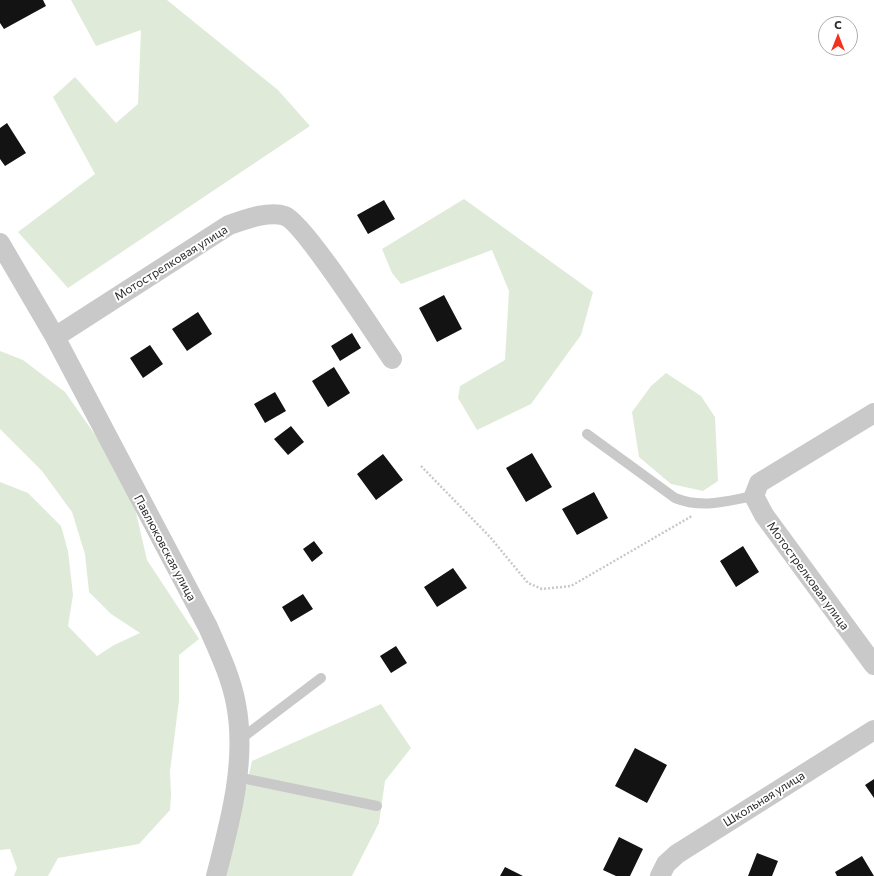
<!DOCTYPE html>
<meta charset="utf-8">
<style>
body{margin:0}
#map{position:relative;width:874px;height:876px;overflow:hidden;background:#fff;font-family:Commissioner,sans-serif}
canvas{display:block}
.north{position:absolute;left:818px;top:16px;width:40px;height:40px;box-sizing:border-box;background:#fff;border:1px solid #ababab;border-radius:50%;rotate:0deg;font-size:11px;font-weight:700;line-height:16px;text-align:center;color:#2c2c2c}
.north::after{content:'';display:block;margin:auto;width:14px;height:18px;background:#f3311d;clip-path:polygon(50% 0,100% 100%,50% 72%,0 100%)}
</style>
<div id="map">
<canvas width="874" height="876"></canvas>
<div class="north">С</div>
</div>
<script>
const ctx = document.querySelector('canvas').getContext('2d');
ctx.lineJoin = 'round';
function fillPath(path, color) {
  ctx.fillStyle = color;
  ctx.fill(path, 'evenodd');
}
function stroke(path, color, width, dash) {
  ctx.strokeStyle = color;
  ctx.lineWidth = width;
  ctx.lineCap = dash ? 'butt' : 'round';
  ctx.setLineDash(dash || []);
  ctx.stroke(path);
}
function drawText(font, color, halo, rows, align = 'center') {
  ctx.font = font + ' Commissioner,sans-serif';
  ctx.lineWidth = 4;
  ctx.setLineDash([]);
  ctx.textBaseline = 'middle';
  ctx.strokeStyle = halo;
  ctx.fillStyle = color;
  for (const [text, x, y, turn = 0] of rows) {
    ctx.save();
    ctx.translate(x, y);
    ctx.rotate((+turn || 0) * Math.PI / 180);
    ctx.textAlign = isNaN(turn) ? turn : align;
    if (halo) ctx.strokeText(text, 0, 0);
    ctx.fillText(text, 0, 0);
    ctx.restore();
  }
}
fillPath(new Path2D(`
 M71 0H167L278 90 310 126 68 288 18 232 95 174 53 97 75 77 116 123 138 104 141 30 96 46Z
 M464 199 593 292 581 335 531 404 477 430 458 398 460 386 505 360 509 291 492 250 401 284 392 273 382 249Z
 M0 351 23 360 65 392 117 466 134 504 147 560 199 639 179 655V701L170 771 171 794 170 810 139 844 58 858 48 876H14L17 868 10 849 0 850V482L28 493 61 526 68 551 73 595 68 626 97 656 114 645 140 633 111 614 89 592 85 554 72 512 42 471 0 429Z
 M666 373 701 396 715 417 718 481 703 491 671 484 639 457 632 412 651 386Z
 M381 704 411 748 385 781 379 823 352 876H226L252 761Z`), '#dfebd8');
fillPath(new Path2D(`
 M0 0H43L46 6 4 29 0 23Z
 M7 123 26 153 5 166 0 159V128Z
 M384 200 395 219 368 234 357 215Z
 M444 295 462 329 437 342 419 308Z
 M198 312 212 334 187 351 172 329Z
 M352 333 361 348 340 361 331 346Z
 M150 345 163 364 143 378 130 358Z
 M334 367 350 393 328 407 312 381Z
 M275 392 286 411 265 423 254 404Z
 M291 426 304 442 288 455 274 439Z
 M532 453 552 487 526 502 506 468Z
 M383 454 403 480 376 500 357 474Z
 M594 492 608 518 577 535 562 509Z
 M314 541 323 553 312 562 303 549Z
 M743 546 759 572 736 587 720 561Z
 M453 568 467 588 437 607 424 587Z
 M303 594 313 609 291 622 282 607Z
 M396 646 407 663 391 673 380 656Z
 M635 748 667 765 647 803 615 786Z
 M874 779V798L865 785Z
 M619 837 643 849 630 876H616L603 870Z
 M757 853 778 861 772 876H748Z
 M862 856 874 876H837L835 872Z
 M505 867 523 876H500Z`), '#131313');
stroke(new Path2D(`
 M421 466 490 537 528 583 542 589 571 586 692 516`), '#c9c9c9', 2.5, [2, 2]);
stroke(new Path2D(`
 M587 434 675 498C703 509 726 501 754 496
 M238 741 321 678
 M237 777 377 806`), '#c9c9c9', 10);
stroke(new Path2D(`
 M0 243 55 337 208 627C219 652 231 677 236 704 247 761 230 822 216 876
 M55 337 229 225C244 220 269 210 285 216 304 223 376 336 392 359
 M874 413 759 483 754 496 764 515 874 665
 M660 876 666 864 677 854 874 730`), '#c9c9c9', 20);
drawText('12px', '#2c2c2c', '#fff', [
 ["Мотострелковая улица",171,263,-32],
 ["Павлюковская улица",165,548,62],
 ["Мотострелковая улица",808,576,54],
 ["Школьная улица",764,799,-32]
]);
</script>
